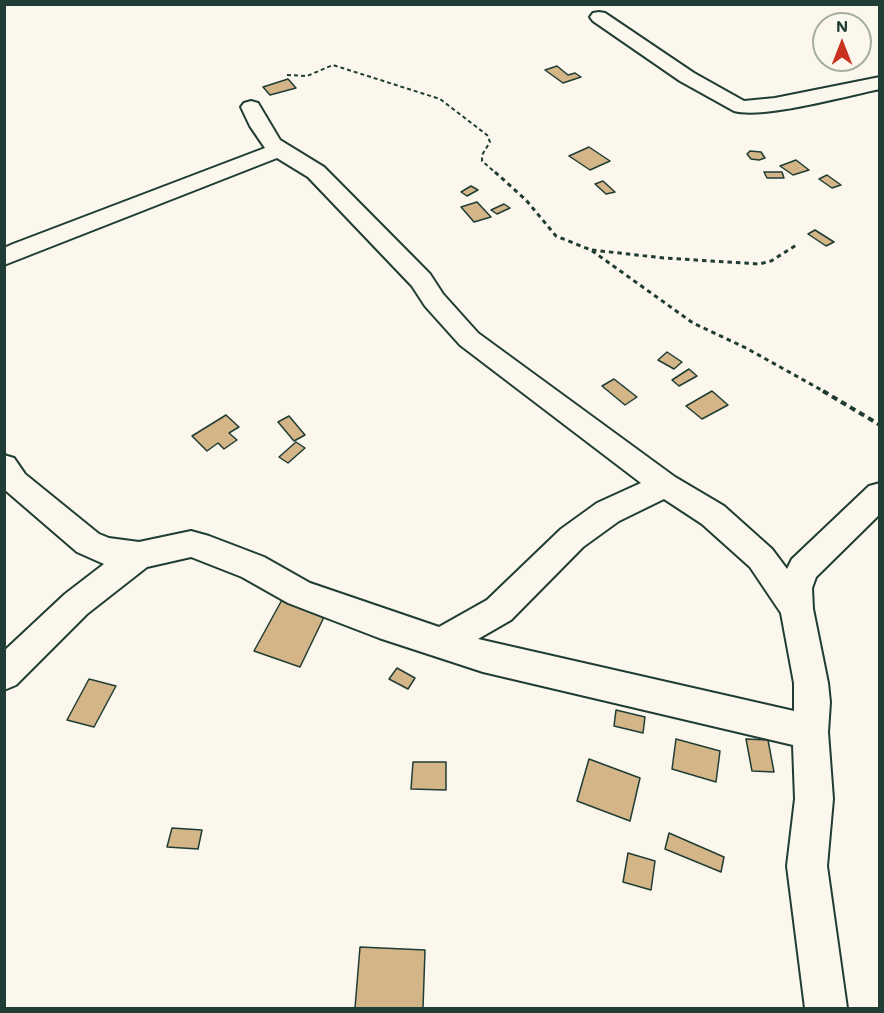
<!DOCTYPE html>
<style>
body{margin:0}
#map{position:relative;width:884px;height:1013px;overflow:hidden;background:#fbf7ec;font-family:Mali,sans-serif}
canvas{display:block}
.frame{position:absolute;inset:0;border:6px solid #1f3d34;pointer-events:none}
.north{position:absolute;left:812px;top:12px;width:60px;height:60px;box-sizing:border-box;background:#fbf7ec;border:2px solid #a3ada2;border-radius:50%;rotate:0deg;font-size:16px;font-weight:700;line-height:24px;text-align:center;color:#1f3d34}
.north::after{content:'';display:block;margin:auto;width:21px;height:27px;background:#c8321e;clip-path:polygon(50% 0,100% 100%,50% 72%,0 100%)}
</style>
<div id="map">
<canvas width="884" height="1013"></canvas>
<div class="frame"></div>
<div class="north">N</div>
</div>
<script>
const ctx = document.querySelector('canvas').getContext('2d');
ctx.lineJoin = 'round';
function fillPath(path, color) {
  ctx.fillStyle = color;
  ctx.fill(path, 'evenodd');
}
function stroke(path, color, width, dash) {
  ctx.strokeStyle = color;
  ctx.lineWidth = width;
  ctx.lineCap = dash ? 'butt' : 'round';
  ctx.setLineDash(dash || []);
  ctx.stroke(path);
}
const building = new Path2D(`
 M557 66 568 75 575 73 581 77 563 83 545 70Z
 M288 79 296 88 270 95 263 87Z
 M589 147 610 161 590 170 569 156Z
 M750 151 761 152 765 158 759 160 751 159 747 154Z
 M796 160 809 170 793 175 780 166Z
 M764 172H782L784 178H767Z
 M827 175 841 185 832 188 819 179Z
 M603 181 615 192 606 194 595 184Z
 M471 186 478 190 467 196 461 192Z
 M477 202 491 217 474 222 461 207Z
 M504 204 510 208 497 214 491 210Z
 M815 230 834 242 826 246 808 234Z
 M667 352 682 362 674 369 658 360Z
 M689 369 697 376 679 386 672 380Z
 M614 379 637 397 625 405 602 386Z
 M712 391 728 405 702 419 686 406Z
 M226 415 239 427 229 433 237 440 224 449 218 443 207 451 192 436Z
 M289 416 305 435 294 441 278 422Z
 M296 442 305 448 288 463 279 457Z
 M283 598 326 613 300 667 254 651Z
 M397 668 415 678 408 689 389 679Z
 M89 679 116 686 94 727 67 720Z
 M616 710 645 717 643 733 614 726Z
 M676 739 720 751 716 782 672 769Z
 M746 739 768 740 774 772 752 771Z
 M589 759 640 778 630 821 577 801Z
 M413 762H446V790L411 789Z
 M172 828 202 830 198 849 167 847Z
 M669 833 724 857 721 872 665 849Z
 M628 853 655 861 651 890 623 882Z
 M360 947 425 950 423 1008H355Z`);
fillPath(building, '#d4b588');
stroke(building, '#1f3d34', 1.5);
const minor = new Path2D(`
 M599 12 605 13 694 73 744 101 775 98 880 77V89C846 96 763 119 734 111L680 81 593 21 590 17 593 13Z
 M251 101 258 103 280 140 324 167 430 274 443 294 478 333 675 477 724 506 772 549 787 569 792 559 869 486 880 483V514L816 577 812 588 813 609 828 683 830 702 828 732 833 799 827 866 847 1008H805L787 866 795 799 793 745 483 672 379 638 288 603 242 577 191 557 147 567 87 614 16 685 4 690V651L65 594 104 564 77 552 5 490 4 455 14 458 25 474 99 534 109 538 139 542 191 531 209 536 264 557 310 583 439 627 487 600 561 529 597 503 641 483 460 345 425 306 412 286 308 177 277 158 4 265V248L13 244 265 148 250 126 241 107 244 103ZM664 499 702 524 750 567 781 613 794 683V711L478 639 511 620 583 547 619 521Z`);
stroke(minor, '#1f3d34', 4);
stroke(new Path2D(`
 M287 75 307 76 333 65 440 99 487 135 490 142 482 155V161L497 174`), '#1f3d34', 2, [4, 3]);
stroke(new Path2D(`
 M495 172 526 200 556 236 591 250 693 323 746 348 825 392
 M592 250 664 258 759 264 771 261 798 244`), '#1f3d34', 3, [4.5, 4]);
stroke(new Path2D(`
 M823 391 880 425`), '#1f3d34', 4, [6, 4.5]);
fillPath(minor, '#fbf7ec');
</script>
